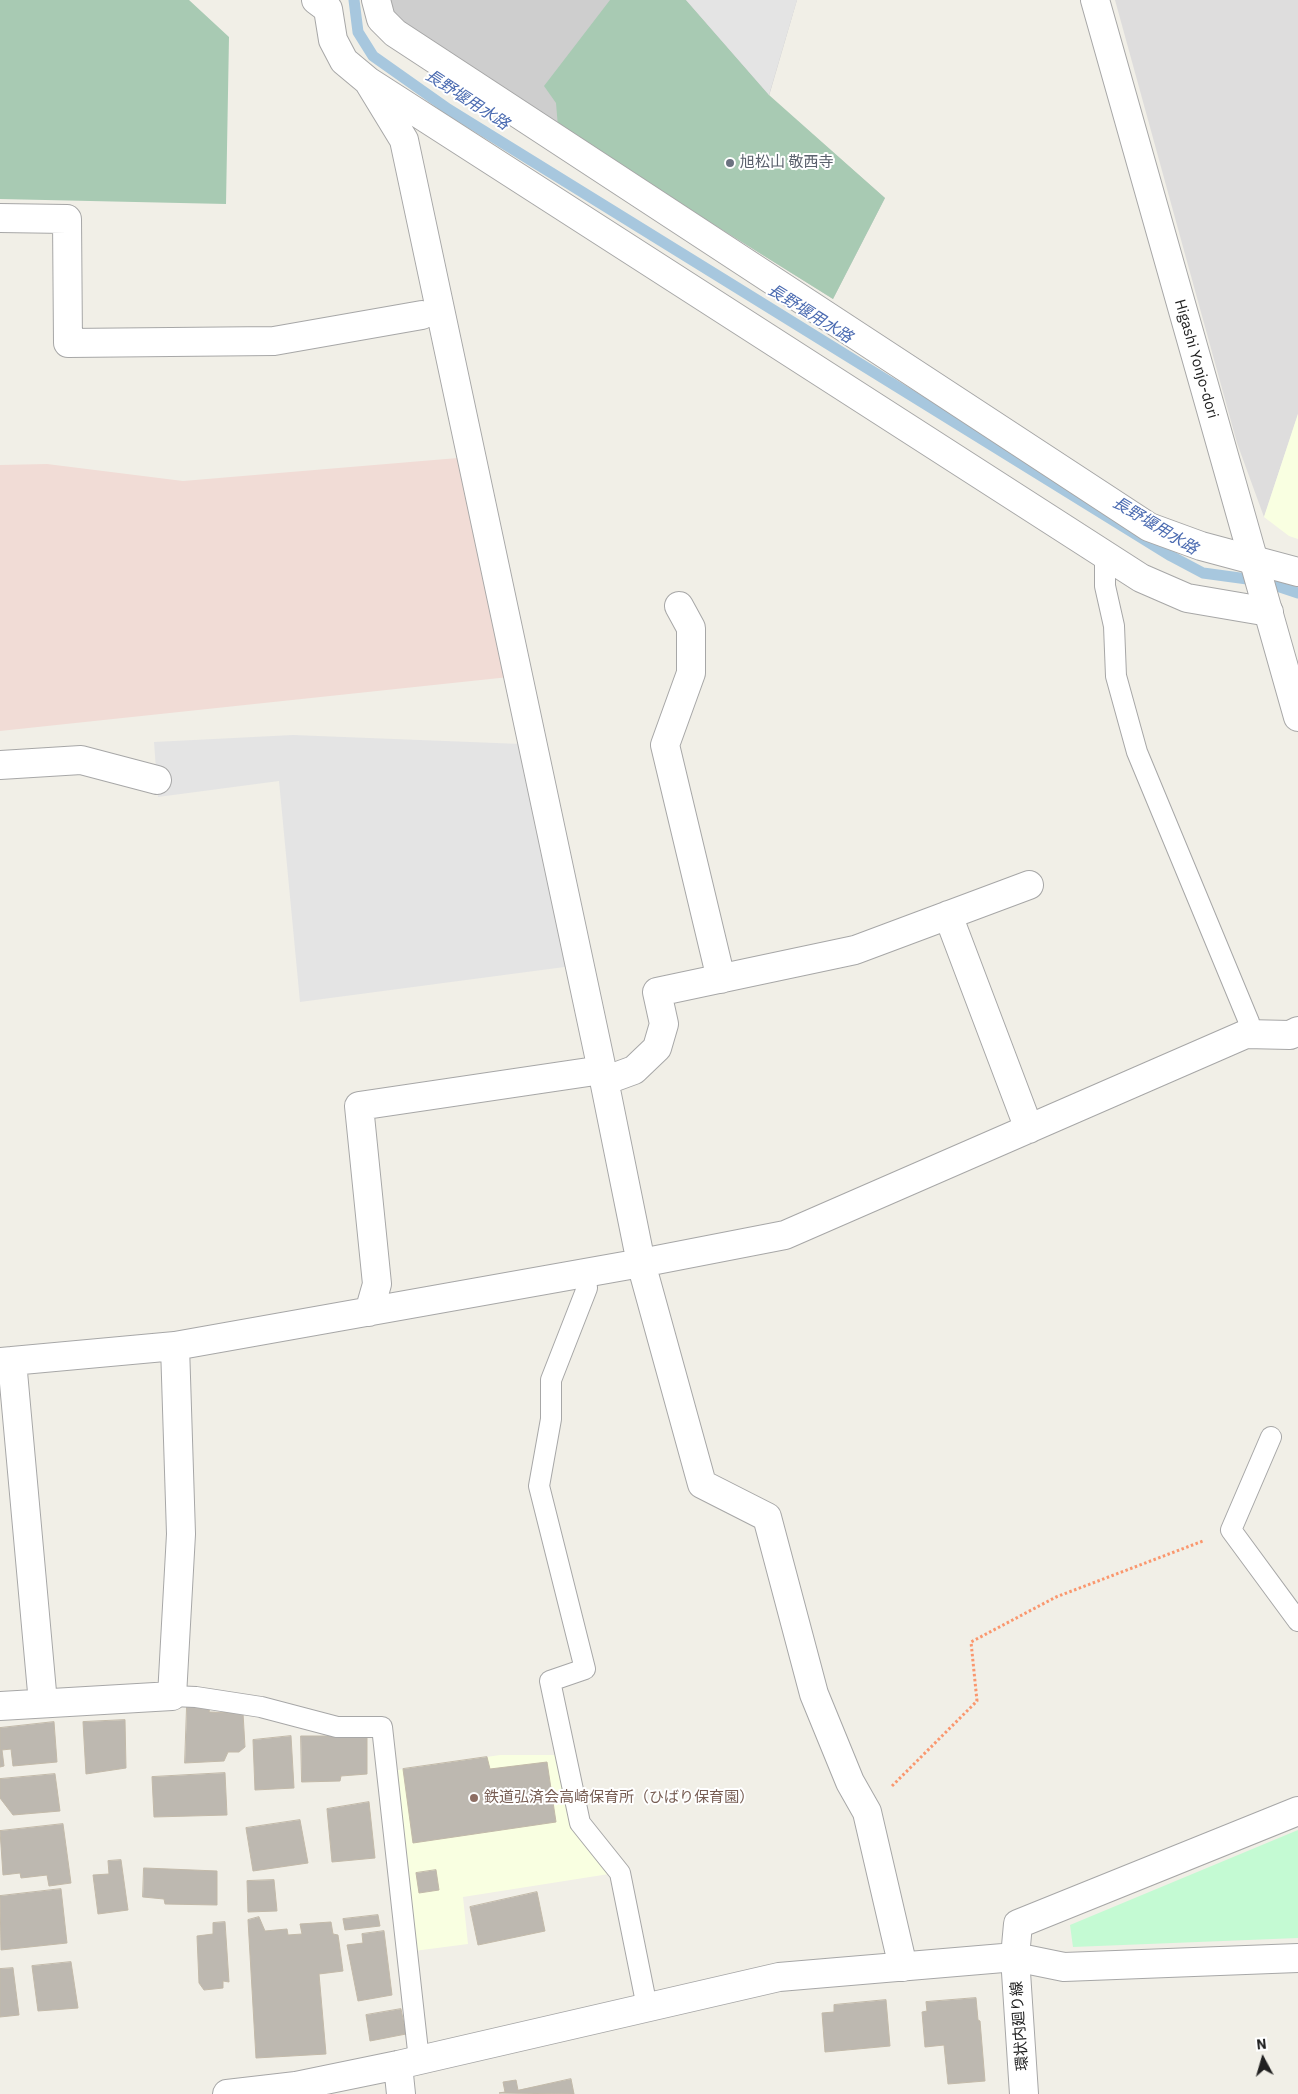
<!DOCTYPE html>
<meta charset="utf-8">
<style>
body{margin:0}
#map{position:relative;width:1298px;height:2094px;overflow:hidden;background:#f1efe7;font-family:"IBM Plex Sans",sans-serif}
canvas{display:block}
.north{position:absolute;left:1238px;top:2034px;width:50px;height:50px;-webkit-text-stroke:4px #fff;paint-order:stroke;rotate:354deg;font-size:14px;font-weight:700;line-height:20px;text-align:center;color:#202020}
.north::after{content:'';display:block;margin:auto;width:18px;height:22px;background:#202020;clip-path:polygon(50% 0,100% 100%,50% 72%,0 100%)}
</style>
<div id="map">
<canvas width="1298" height="2094"></canvas>
<div class="north">N</div>
</div>
<script>
const ctx = document.querySelector('canvas').getContext('2d');
ctx.lineJoin = 'round';
function fillPath(path, color) {
  ctx.fillStyle = color;
  ctx.fill(path, 'evenodd');
}
function stroke(path, color, width, dash) {
  ctx.strokeStyle = color;
  ctx.lineWidth = width;
  ctx.lineCap = dash ? 'butt' : 'round';
  ctx.setLineDash(dash || []);
  ctx.stroke(path);
}
function drawText(font, color, halo, rows, align = 'center') {
  ctx.font = font + ' "IBM Plex Sans","Noto Sans JP",sans-serif';
  ctx.lineWidth = 4;
  ctx.setLineDash([]);
  ctx.textBaseline = 'middle';
  ctx.strokeStyle = halo;
  ctx.fillStyle = color;
  for (const [text, x, y, turn = 0] of rows) {
    ctx.save();
    ctx.translate(x, y);
    ctx.rotate((+turn || 0) * Math.PI / 180);
    ctx.textAlign = isNaN(turn) ? turn : align;
    if (halo) ctx.strokeText(text, 0, 0);
    ctx.fillText(text, 0, 0);
    ctx.restore();
  }
}
fillPath(new Path2D(`
 M1115 0H1298V414L1264 517 1237 443Z`), '#dedddd');
fillPath(new Path2D(`
 M458 458 509 677 0 731V465L47 464 183 481Z`), '#f1dcd6');
fillPath(new Path2D(`
 M1298 414V539L1289 536 1264 517Z
 M500 1755H559L609 1874 463 1897 468 1944 414 1951 398 1770Z`), '#f9ffe1');
fillPath(new Path2D(`
 M388 0H797L769 96 885 198 833 299 493 87 405 26 394 15Z`), '#cecece');
fillPath(new Path2D(`
 M0 0H189L229 37 226 204 0 199Z
 M610 0H686L769 95 885 198 833 299 558 127 556 103 544 86Z`), '#a8cab3');
fillPath(new Path2D(`
 M1298 1830V1938L1073 1947 1070 1925Z`), '#c4fad3');
fillPath(new Path2D(`
 M686 0H797L769 95Z
 M293 735 521 744 572 966 300 1002 279 781 158 797 154 742Z`), '#e4e4e4');
stroke(new Path2D(`
 M354 0 358 32 373 56 448 109 1171 556 1203 573 1262 581 1298 593`), '#a7c7de', 11);
const building = new Path2D(`
 M187 1706 210 1707 209 1712 243 1713 245 1747 239 1752H228L224 1761 185 1763Z
 M125 1720 126 1768 86 1774 83 1722Z
 M54 1722 57 1762 13 1766 11 1749 2 1750 4 1766 0 1767V1728Z
 M291 1736 294 1788 255 1790 253 1740Z
 M301 1736H367V1774L341 1776 340 1781 302 1782Z
 M487 1757 490 1769 547 1762 556 1822 413 1843 403 1769Z
 M225 1773 227 1815 154 1817 152 1777Z
 M55 1774 60 1811 13 1815 0 1798V1779Z
 M369 1802 375 1858 332 1862 327 1809Z
 M300 1820 308 1863 253 1871 246 1828Z
 M63 1824 71 1883 49 1886 47 1875 21 1878 20 1873 3 1875 0 1831Z
 M121 1860 128 1910 98 1914 93 1875 109 1874 108 1861Z
 M144 1868 217 1871V1905L165 1904 164 1899 143 1897Z
 M436 1870 439 1890 419 1893 416 1873Z
 M274 1880 277 1911 248 1912 247 1881Z
 M61 1889 67 1943 1 1950 0 1896Z
 M537 1892 545 1931 478 1945 470 1907Z
 M378 1915 380 1926 345 1930 343 1919Z
 M259 1917 265 1931 287 1929 288 1935 302 1934 300 1924 331 1922 333 1934 338 1935 343 1971 319 1974 326 2054 256 2058 248 1920Z
 M225 1922 229 1982 223 1981V1988L204 1990 199 1983 197 1936 213 1934V1923Z
 M384 1931 392 1995 358 2001 347 1945 363 1943 362 1934Z
 M71 1962 78 2008 38 2011 32 1966Z
 M13 1968 19 2015 0 2017V1969Z
 M976 1998 978 2020 980 2021 985 2081 948 2084 944 2045 925 2047 922 2012 927 2011 926 2002Z
 M886 2000 890 2046 825 2052 822 2013 834 2012V2005Z
 M401 2009 406 2034 370 2041 366 2015Z
 M571 2079 574 2094 499 2093 505 2092 503 2082 516 2080 518 2090Z`);
fillPath(building, '#bdb8b0');
stroke(building, '#c2b9a9', 1);
const service = new Path2D(`
 M1105 555V586L1114 626 1116 676 1137 752 1249 1022 1246 1034
 M585 1273 587 1288 551 1380V1419L539 1486 585 1669 550 1681 580 1823 620 1873 647 2007
 M1271 1437 1231 1530 1298 1621
 M172 1696 196 1697 261 1707 337 1727H382L419 2060`);
const minor = new Path2D(`
 M316 0 328 9 333 40 344 61 368 81 1141 578 1187 598 1269 612
 M376 0 381 19 395 33 1149 527 1201 546 1298 572
 M368 81 404 140 602 1070 641 1263 702 1484 767 1517 814 1694 850 1782 867 1812 903 1967
 M0 218 67 219 68 343 274 341 422 315
 M679 606 691 628V673L665 745 721 979
 M0 765 81 760 157 780
 M948 915 1029 1129
 M604 1081 634 1070 657 1048 664 1024 657 992 855 950 1029 885
 M369 1312 377 1284 359 1106 602 1070
 M12 1361 43 1703
 M0 1362 175 1346 641 1263 785 1235 1246 1034 1290 1035 1298 1031
 M0 1706 172 1696 181 1534 175 1346
 M1015 1957 1018 1924 1298 1811
 M398 2065 401 2094
 M227 2094 296 2086 398 2065 779 1977 1015 1957 1064 1967 1298 1958`);
const tertiary = new Path2D(`
 M1095 0 1298 717
 M1015 1957 1024 2094`);
stroke(service, '#a7a7a7', 22);
stroke(minor, '#a7a7a7', 30);
stroke(tertiary, '#a7a7a7', 30);
stroke(new Path2D(`
 M892 1786 977 1701 971 1642 1056 1597 1203 1541`), '#fa976e', 3, [2.5, 2.5]);
stroke(service, '#fff', 20);
stroke(minor, '#fff', 28);
stroke(tertiary, '#fff', 28);
for (const [x, y, r, color] of [
 [730,163,5,"#6b7280"],
 [474,1798,5,"#8d6e63"]
]) {
  const dot = new Path2D();
  dot.arc(x, y, r, 0, 2 * Math.PI);
  ctx.fillStyle = color;
  ctx.fill(dot);
  stroke(dot, '#fff', 2);
}
drawText('15px', '#5b616d', '#fff', [
 ["旭松山 敬西寺",740,163]
], 'left');
drawText('15px', '#202020', '#fff', [
 ["Higashi Yonjo-dori",1196,359,74],
 ["環状内廻り線",1020,2026,-94]
]);
drawText('15px', '#785e54', '#fff', [
 ["鉄道弘済会高崎保育所（ひばり保育園）",484,1798]
], 'left');
drawText('italic 16px', '#4b6bb1', '#fff', [
 ["長野堰用水路",467,100,33],
 ["長野堰用水路",810,314,32],
 ["長野堰用水路",1155,526,31]
]);
</script>
